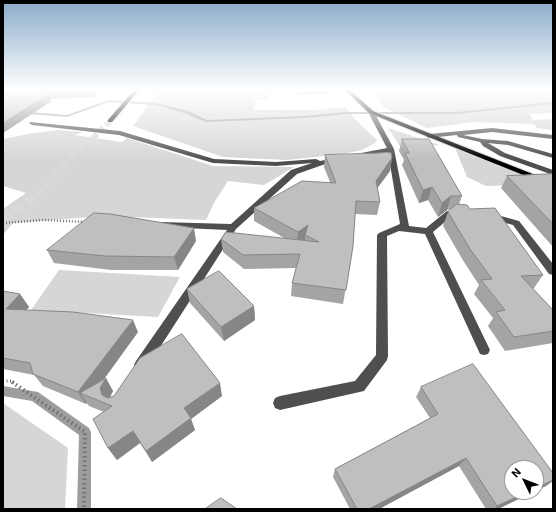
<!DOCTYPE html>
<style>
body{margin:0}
#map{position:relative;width:556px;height:512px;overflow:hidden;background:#fff;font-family:"Exo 2",sans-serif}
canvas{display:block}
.frame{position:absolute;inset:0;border:4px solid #000;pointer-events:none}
.north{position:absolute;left:504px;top:460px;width:40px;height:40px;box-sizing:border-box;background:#fff;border:1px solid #999;border-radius:50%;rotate:313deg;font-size:11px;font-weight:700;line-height:16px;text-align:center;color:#000}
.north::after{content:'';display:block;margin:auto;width:14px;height:18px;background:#000;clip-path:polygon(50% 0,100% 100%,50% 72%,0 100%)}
</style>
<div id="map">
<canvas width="556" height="512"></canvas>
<div class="frame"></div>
<div class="north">N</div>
</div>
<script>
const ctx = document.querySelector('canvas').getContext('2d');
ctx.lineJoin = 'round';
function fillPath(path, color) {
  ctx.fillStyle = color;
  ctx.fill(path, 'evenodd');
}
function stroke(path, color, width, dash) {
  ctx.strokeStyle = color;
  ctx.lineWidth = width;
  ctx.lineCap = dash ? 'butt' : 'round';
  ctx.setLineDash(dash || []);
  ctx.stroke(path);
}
fillPath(new Path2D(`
 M160 89H268V100H255L254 110H314L345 107 355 119 377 140 375 143 362 150 343 154 287 160 223 157 133 126Z
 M371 89H536L553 91V113L530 114 533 120 553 119V130L537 128 534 124 474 122 427 128 384 107Z
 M388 128 440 145 401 148Z
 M59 130 82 132 75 135 122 142 127 138 213 166 294 167 264 185 228 181 214 203 206 220 105 216 13 223 3 235V209L26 193 3 186V139L33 133Z
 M455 148 550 184 486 186 467 177Z
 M59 270 180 277 158 317 31 310Z
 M3 403 68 448 65 509H3Z`), '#d6d6d6');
fillPath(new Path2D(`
 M109 100 156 103 188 111 207 120 304 116 347 112H457L553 102V104L457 114H347L304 118 206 122 184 113 156 105 109 102 67 117 3 112V110L67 115Z
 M3 386 38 392 89 428 91 432V509H77L79 435 32 401 3 396Z`), '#9d9d9d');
stroke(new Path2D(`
 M93 138 110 121`), '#d9d9d9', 6, [6, 3]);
stroke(new Path2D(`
 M29 201 37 195 94 137`), '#d9d9d9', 8, [8, 3.5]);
stroke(new Path2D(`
 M3 220 30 200`), '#d9d9d9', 10, [10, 4.5]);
const major = new Path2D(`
 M135 89H140L112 122H108V120Z
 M344 89H349L373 111 553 182V187L369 113Z`);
stroke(major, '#dbdbdb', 2);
stroke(new Path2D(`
 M3 223 44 220 86 222`), '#717171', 2.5, [1, 2]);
stroke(new Path2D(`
 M3 381H11L14 383`), '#717171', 3, [1, 2.5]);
stroke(new Path2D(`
 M12 382 85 432 84 509`), '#717171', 4, [1.5, 3]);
fillPath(new Path2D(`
 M371 110 374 112 394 149 409 226 426 228 447 211 461 212 462 214 458 217 452 216 433 232 490 350 488 354 484 355 480 354 425 234 399 231 387 236 388 356 387 360 364 391 280 410 275 408 273 403 275 398 280 396 355 381 376 355 377 235 379 233 400 224 388 152 331 162 297 174 236 229 146 369 141 371 136 369 134 365 136 361 227 230 163 227 160 226 158 224 160 222 231 224 291 170 312 163 276 166 213 163 119 135 32 125 29 123 30 122 120 131 214 159 276 162 316 159 320 161 387 148 368 112Z
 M492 128 553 135V139L492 132 463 135 482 139 508 141 553 154V158L508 145 488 143 505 153 553 170V175L500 156 483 146 480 142 458 137 457 135 429 138 426 136 429 134Z
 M490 213 519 221 553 264V275L549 274 513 225 487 218 486 216 487 214Z`), '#4f4f4f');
fillPath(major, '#000');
fillPath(new Path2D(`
 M3 89H97L94 97 51 99 50 102 3 133Z
 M296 89H330L329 94 297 95Z
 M402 139 462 196 459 204 470 209 543 275 534 288 533 289 553 310V343L505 351 488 326 493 318 474 294 479 285 464 262 443 226 448 212 451 209 447 210 438 217 428 200 419 203 402 165 404 160 399 151Z
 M325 155 392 158 390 171 377 188 380 202 377 215 355 214 353 246 343 304 291 296 292 283 296 268 244 269 223 252 221 239H286L254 221V208L330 182 324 167Z
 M553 174V247L501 188 507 176Z
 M196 241 178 270H111L54 263 47 250Z
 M187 289 254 306 255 320 224 341 190 303Z
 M3 291 20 294 29 307 26 310 138 332 104 379 113 391 110 397 222 396 191 419 195 430 152 462 140 443 117 460 108 448 104 412 89 406 87 403 86 404 43 386 34 375 3 369Z
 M421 387 546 486 512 492H533L498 509H486L459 466 379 509H350L333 477 335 469 430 418 416 397Z`), '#a4a4a4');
fillPath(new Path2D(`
 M92 89H97L94 97 91 90Z
 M48 92 51 99 50 102 3 133V123Z
 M392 158 390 171 373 194 376 181Z
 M432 187 428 200 419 203 423 190Z
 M451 196 447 210 438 217 442 203Z
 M308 225 305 235V240L297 245 298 232Z
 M194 228 196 241 178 270 174 257Z
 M20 294 29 307 15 322 6 309Z
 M254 306 255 320 224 341 221 327Z
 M133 320 138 332 91 397 80 393 87 403 86 404 78 392Z
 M106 378 113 391 108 401 102 395 100 388Z
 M220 383 222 396 191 419 195 430 152 462 146 451 184 408Z
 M133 431 140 443 117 460 108 448Z
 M466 458 459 466 379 509H369Z
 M553 480V481L546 486 536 491V488Z
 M527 492H533L498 509H494L497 506Z`), '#868686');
const building = new Path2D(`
 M3 89H92L91 90 48 92 47 95 3 123Z
 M402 139H429L462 196H451L442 203 432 187 423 190 405 153H409Z
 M391 153 392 158 376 181 380 202 356 201 353 246 346 290 292 283 300 254 243 255 221 239 226 232 319 242 305 235 308 225 298 232 254 208 302 181 336 183 325 155Z
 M553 174V224L507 176Z
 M457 204 467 205 470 209 495 208 543 275 521 276 553 310V331L514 337 496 312 505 310 481 280 492 279 470 249 448 212Z
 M94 213 110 214 194 228 174 257 105 256 47 250Z
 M219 271 254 306 221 327 187 289Z
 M3 291 20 294 6 309 73 312 133 320 78 392 33 374 30 363 3 358Z
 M182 334 220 383 184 408 191 418 146 451 133 431 108 448 93 419 112 406 80 393 106 378 100 388 102 395 108 398 114 396 140 358Z
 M473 364 553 473V480L536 488V468H512V492H527L497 506 466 458 369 509H357L335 469 438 414 421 387Z
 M221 498 237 509H205Z`);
fillPath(building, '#bfbfbf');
stroke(building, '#868686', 1);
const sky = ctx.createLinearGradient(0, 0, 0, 160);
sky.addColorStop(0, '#8aabca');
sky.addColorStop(0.56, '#fff');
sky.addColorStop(1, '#ffffff00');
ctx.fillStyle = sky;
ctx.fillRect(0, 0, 556, 160);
</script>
